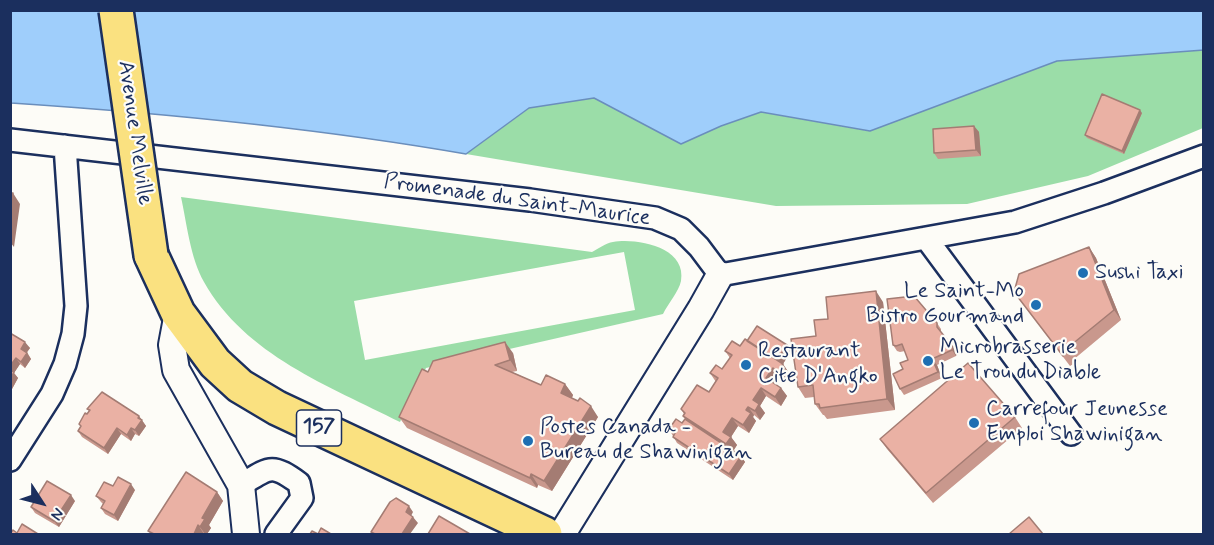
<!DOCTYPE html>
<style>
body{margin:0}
#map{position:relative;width:1214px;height:545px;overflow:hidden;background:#fdfcf7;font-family:Mynerve,sans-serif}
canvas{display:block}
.frame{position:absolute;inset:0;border:12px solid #1b2f5e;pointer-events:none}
.north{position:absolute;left:12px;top:473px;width:60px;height:60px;-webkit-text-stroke:4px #fdfcf7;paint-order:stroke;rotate:126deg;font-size:16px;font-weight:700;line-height:24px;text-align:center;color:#1b2f5e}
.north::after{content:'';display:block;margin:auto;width:21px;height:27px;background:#1b2f5e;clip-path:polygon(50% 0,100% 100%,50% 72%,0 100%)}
</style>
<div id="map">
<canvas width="1214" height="545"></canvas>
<div class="frame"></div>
<div class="north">N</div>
</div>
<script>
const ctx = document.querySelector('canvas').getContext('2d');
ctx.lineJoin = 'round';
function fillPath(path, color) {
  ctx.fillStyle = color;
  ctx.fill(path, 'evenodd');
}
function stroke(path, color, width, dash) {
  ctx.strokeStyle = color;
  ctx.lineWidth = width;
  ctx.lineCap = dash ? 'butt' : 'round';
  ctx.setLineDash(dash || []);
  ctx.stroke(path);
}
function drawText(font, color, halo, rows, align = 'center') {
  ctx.font = font + ' Mynerve,sans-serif';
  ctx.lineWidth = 4.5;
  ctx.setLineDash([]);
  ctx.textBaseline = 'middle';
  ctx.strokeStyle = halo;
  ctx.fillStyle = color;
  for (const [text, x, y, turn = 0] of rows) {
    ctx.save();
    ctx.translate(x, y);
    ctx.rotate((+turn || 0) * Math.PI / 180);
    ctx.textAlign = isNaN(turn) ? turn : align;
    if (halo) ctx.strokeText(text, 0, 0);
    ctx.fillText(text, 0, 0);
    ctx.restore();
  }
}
fillPath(new Path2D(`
 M1203 50V128L1088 176 967 204 776 206 466 154 529 108 594 98 681 144 721 126 761 112 869 131 1057 61Z
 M181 197 592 252C598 249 606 243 613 242 637 238 687 247 681 281 679 291 668 304 663 314L426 368 400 422C329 386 245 355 204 282 190 257 187 224 181 197ZM624 252 635 310 365 360 354 301Z`), '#9bdda8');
const water = new Path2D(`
 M1203 10 1204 50 1057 61 870 131 761 112 721 126 681 144 594 98 529 108 466 154C316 128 163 113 11 103L10 11Z`);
fillPath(water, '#9fcefb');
stroke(water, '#6a8ebc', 1.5);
const minor = new Path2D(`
 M10 140 530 200 655 218 681 229 699 247 720 275 1015 222 1104 193 1204 156
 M926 238 1071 434
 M10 460 52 394 65 364 73 334 76 306 65 146
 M241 485C270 467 271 463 299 483L302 498 276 534`);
const tertiary = new Path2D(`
 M178 313 172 345 176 370 241 485 246 534
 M562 534 701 309 720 275`);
const primary = new Path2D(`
 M151 255 178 313 215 363 240 386 277 408 545 534`);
stroke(minor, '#1b2f5e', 26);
stroke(tertiary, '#1b2f5e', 30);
stroke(primary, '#1b2f5e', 38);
stroke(minor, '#fdfcf7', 21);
stroke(tertiary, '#fdfcf7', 26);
stroke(primary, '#fae180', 33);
const primaryBridge = new Path2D(`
 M116 10 151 255`);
stroke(primaryBridge, '#1b2f5e', 38, []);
stroke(primaryBridge, '#fae180', 33);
fillPath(new Path2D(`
 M1142 113 1124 154 1087 138 1085 135Z
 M974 126 979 132 981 156 938 159 934 153Z
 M1089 247 1096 258 1121 320 1073 360 1075 363 1070 366 1014 292Z
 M883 302 895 410 827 419 824 415H823L815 404 814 397 805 398 798 387 816 336 828 319Z
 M937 323 941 329V332L957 353 956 356 937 365 942 378 904 395 900 389 903 369 908 360 905 351 900 352 897 351 893 345Z
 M10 333 30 348 27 352 31 359 25 368 20 364 14 373 18 378 12 389 10 388Z
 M747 341 787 345 791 351 783 364 789 373 784 380 779 377 774 383 781 388 787 396 781 406 766 396 760 406 765 413 760 420 754 415 753 417 756 421 749 433 738 426 731 437 737 445 733 451 741 456 745 462 733 480 677 443 669 429 682 423 685 419 683 416 684 414 681 409 709 392 716 382 710 373 722 369 730 358 725 351 740 346Z
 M513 353 517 371 512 372 541 385 565 384 573 395 572 398 598 417 552 491 538 485 537 488 407 428 399 417 428 372Z
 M87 409 139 416 146 426 139 436 135 434 131 441 121 434 108 454 82 437 78 431 81 427 79 424 89 411Z
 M1015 417 1022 428 933 503 887 449 880 439Z
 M135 490 118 521 105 514 101 508 103 504 101 502 96 496Z
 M217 492 223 501 209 525 211 528 207 534H151L148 531Z
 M75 501 59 527 35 513 31 507Z`), '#c9988d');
fillPath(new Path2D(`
 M1140 110 1142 113 1124 154 1122 151Z
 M974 126 979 132 981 156 976 150Z
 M13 193 20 204 14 247 10 242V210Z
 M1089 247 1096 258 1121 320 1114 310Z
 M876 291 883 302 895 410 887 399Z
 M25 342 30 348 25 355 21 349Z
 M505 342 513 353 517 371 510 360Z
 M787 345 791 351 781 367 777 361Z
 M953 347 957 353 956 356 952 350Z
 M27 353 31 359 25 368 21 362Z
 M16 358 20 364 14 373 18 378 12 389 10 386V366Z
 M932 359 937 365 942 378 938 372Z
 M783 364 789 373 784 380 778 372Z
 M773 368 779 377 772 387 766 378Z
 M565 384 573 395 569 404 561 393Z
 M761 388 766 396 760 406 765 413 760 420 755 411 753 400Z
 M781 388 787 396 781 406 775 397Z
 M591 406 598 417 552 491 544 481Z
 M748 407 754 415 753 417 756 421 749 433 743 425 746 410Z
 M139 416 146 426 139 436 135 430 138 418Z
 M732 418 738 426 731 437 737 445 732 453 726 444 723 432Z
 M117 428 121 434 108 454 104 448Z
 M131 428 135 434 131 441 127 435Z
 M741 456 745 462 733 480 729 474Z
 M531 474 538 485 537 488 530 478Z
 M131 484 135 490 118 521 114 515Z
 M217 492 223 501 209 525 211 528 207 534H205L200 527 202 518Z
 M71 495 75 501 59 527 54 521Z
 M409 506 413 512 410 518 406 512Z
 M413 517 418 523 410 534H402Z
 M198 525 204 534H194Z`), '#a47c73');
const building = new Path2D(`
 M1102 94 1140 110 1122 151 1085 135Z
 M974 126 976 150 934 153 933 129Z
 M10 193H13L10 210Z
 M1089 247 1114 310 1065 350 1067 352 1063 356 1014 292 1019 274Z
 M876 291 887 399 820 408 819 404H815L813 385 798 387 791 339 816 336 814 320 828 319 826 297Z
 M914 296 937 323V327L953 347 952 350 932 359 938 372 900 389 893 374 903 369 900 363 908 360 902 344 896 346 893 345 887 299Z
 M757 326 787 345 777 360 747 341Z
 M10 333 25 342 21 349 27 353 21 362 16 358 10 366Z
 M745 339 783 364 778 372 773 368 766 378 781 388 775 397 761 388 753 400 759 404 755 411 748 407 746 410 751 413 743 425 732 418 723 432 731 437 726 444 683 416 685 413 681 409 697 385 709 392 718 378 710 373 716 365 722 369 732 355 725 351 732 341 740 346Z
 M505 342 510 360 495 365 541 385 546 375 565 384 561 393 578 401 580 398 591 406 544 481 531 474 530 478 399 417 422 369 428 372 433 361Z
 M968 363 1015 417 926 493 880 439Z
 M10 370 14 372 10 379Z
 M102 392 139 416 138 418 142 420 135 430 131 428 127 435 117 428 104 448 78 431 81 426 79 424 85 413 87 414 90 410 87 409Z
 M676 419 682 423 685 419 741 456 729 474 673 437 675 433 669 429Z
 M186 472 217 492 202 518 205 519 200 527 198 525 194 534H154L148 531Z
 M118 477 131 484 114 515 101 508 105 501 96 496 104 482 113 486Z
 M47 481 71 495 54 521 31 507Z
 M396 498 409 506 406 512 413 517 402 534H375L371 532 390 502Z
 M439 516 470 534H428Z
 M1029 517 1043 534H1009Z
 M22 524 38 534H10L13 530 17 533Z
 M321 528 331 534H318Z
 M312 531 318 534H310Z`);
fillPath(building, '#eab1a4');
stroke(building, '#a47c73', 1.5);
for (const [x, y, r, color] of [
 [1083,273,6,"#1f6fb2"],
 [1036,305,6,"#1f6fb2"],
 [928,361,6,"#1f6fb2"],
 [746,365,6,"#1f6fb2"],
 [974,423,6,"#1f6fb2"],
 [528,441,6,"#1f6fb2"]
]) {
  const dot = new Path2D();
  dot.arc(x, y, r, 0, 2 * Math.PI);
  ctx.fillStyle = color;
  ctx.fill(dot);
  stroke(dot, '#fdfcf7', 2);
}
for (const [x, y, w] of [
 [319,428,45]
]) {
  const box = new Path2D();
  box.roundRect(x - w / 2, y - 18, w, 36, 4.5);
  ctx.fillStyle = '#fdfcf7';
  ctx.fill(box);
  stroke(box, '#1b2f5e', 1.5);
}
drawText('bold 21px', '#1b2f5e', null, [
 ["157",319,428]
]);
drawText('22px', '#1b2f5e', '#fdfcf7', [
 ["Avenue Melville",134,133,82],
 ["Promenade du Saint-Maurice",517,201,8]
]);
drawText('22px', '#1b2f5e', '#fdfcf7', [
 ["Sushi Taxi",1095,273],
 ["Le Saint-Mo",1024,292,"right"],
 ["Bistro Gourmand",1024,317,"right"],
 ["Microbrasserie",940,348],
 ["Le Trou du Diable",940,373],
 ["Restaurant",758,352],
 ["Cite D'Angko",758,377],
 ["Carrefour Jeunesse",986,410],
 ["Emploi Shawinigan",986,435],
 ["Postes Canada -",540,428],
 ["Bureau de Shawinigan",540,453]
], 'left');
</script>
